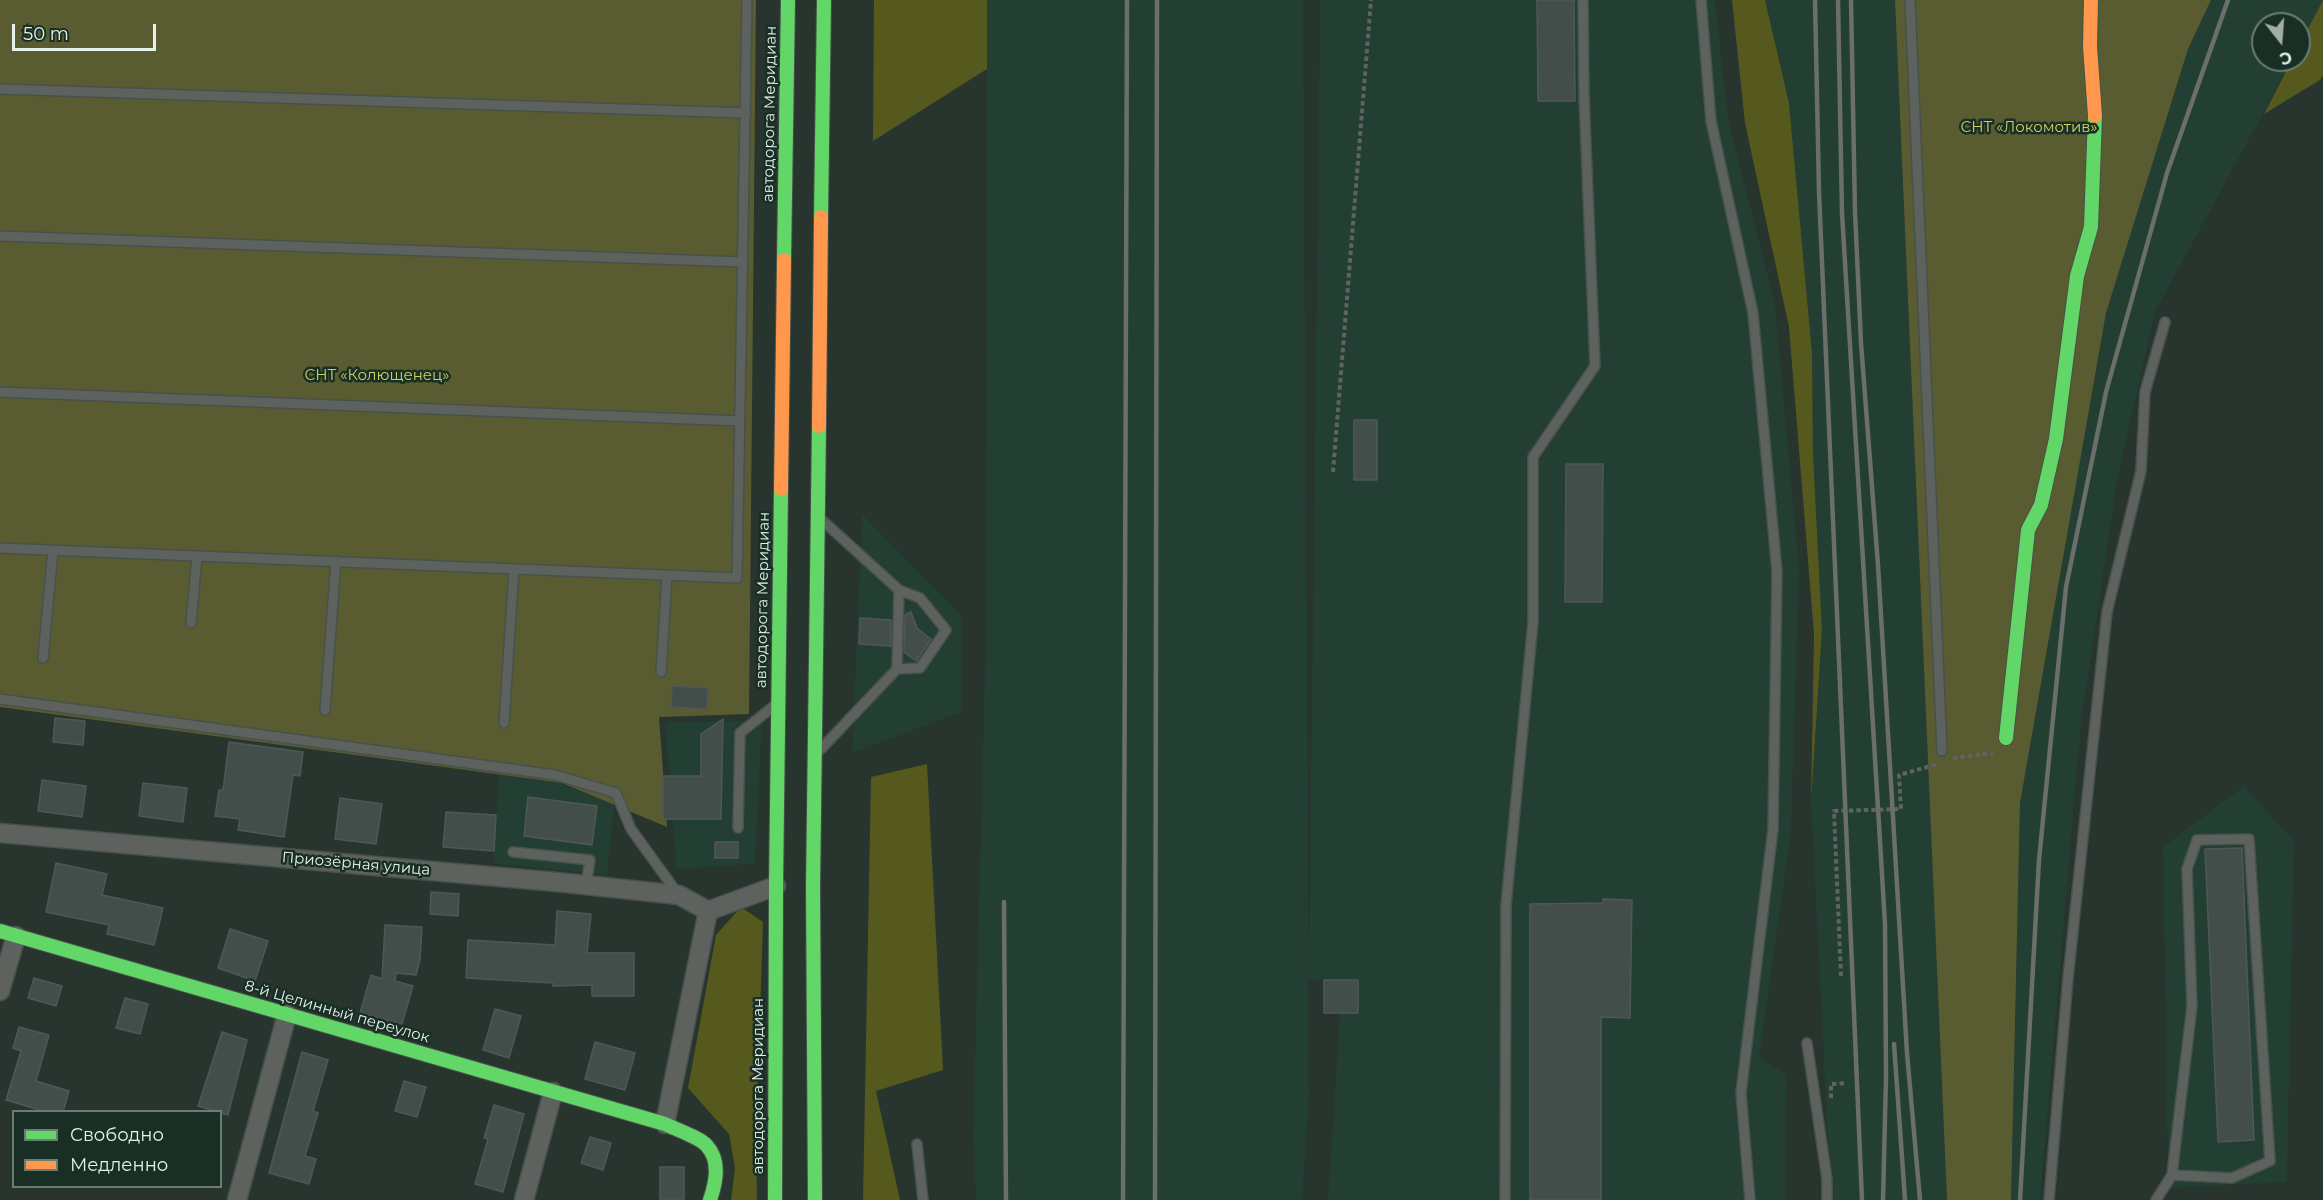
<!DOCTYPE html>
<meta charset="utf-8">
<style>
body{margin:0}
#map{position:relative;width:2323px;height:1200px;overflow:hidden;background:#28342e;font-family:Montserrat,sans-serif}
canvas{display:block}
.legend{position:absolute;left:12px;top:1110px;width:210px;height:78px;box-sizing:border-box;background:#192f25;border:2px solid #6a7d74;margin:0;padding:8px 10px;list-style:none;font-size:18px;color:#e3f1ea}
.legend li{display:flex;align-items:center;gap:12px;height:30px}
.legend b{width:30px;border:2px solid #6a7d74}
.north{position:absolute;left:2251px;top:12px;width:60px;height:60px;box-sizing:border-box;background:#192f25;border:2px solid #6a7d74;border-radius:50%;rotate:163deg;font-size:16px;font-weight:700;line-height:24px;text-align:center;color:#e3f1ea}
.north::after{content:'';display:block;margin:auto;width:21px;height:27px;background:#a2afa8;clip-path:polygon(50% 0,100% 100%,50% 72%,0 100%)}
.scale{position:absolute;left:12px;top:24px;width:144px;height:27px;box-sizing:border-box;border:3px solid #e3f1ea;border-top:0;padding-left:8px;font-size:18px;line-height:21px;white-space:nowrap;color:#e3f1ea;-webkit-text-stroke:4px #192f25;paint-order:stroke}
</style>
<div id="map">
<canvas width="2323" height="1200"></canvas>
<ul class="legend">
<li><b style="height:8px;background:#63d668"></b>Свободно</li>
<li><b style="height:8px;background:#ff974d"></b>Медленно</li>
</ul>
<div class="north">С</div>
<div class="scale">50 m</div>
</div>
<script>
const ctx = document.querySelector('canvas').getContext('2d');
ctx.lineJoin = 'round';
function fillPath(path, color) {
  ctx.fillStyle = color;
  ctx.fill(path, 'evenodd');
}
function stroke(path, color, width, dash) {
  ctx.strokeStyle = color;
  ctx.lineWidth = width;
  ctx.lineCap = dash ? 'butt' : 'round';
  ctx.setLineDash(dash || []);
  ctx.stroke(path);
}
function drawText(font, color, halo, rows, align = 'center') {
  ctx.font = font + ' Montserrat,sans-serif';
  ctx.lineWidth = 5;
  ctx.setLineDash([]);
  ctx.textBaseline = 'middle';
  ctx.strokeStyle = halo;
  ctx.fillStyle = color;
  for (const [text, x, y, turn = 0] of rows) {
    ctx.save();
    ctx.translate(x, y);
    ctx.rotate((+turn || 0) * Math.PI / 180);
    ctx.textAlign = isNaN(turn) ? turn : align;
    if (halo) ctx.strokeText(text, 0, 0);
    ctx.fillText(text, 0, 0);
    ctx.restore();
  }
}
fillPath(new Path2D(`
 M987 0H1303L1309 971 1320 0H1715L1728 119 1775 305 1799 569 1791 832 1759 1058 1787 1075 1785 1200H1328L1340 1013H1324L1323 980 1308 981 1309 1099 1302 1200H976L973 1136 986 633Z
 M1765 0H1895L1947 1200H1831L1811 802 1822 630 1813 454 1812 353 1789 103Z
 M2211 0H2323L2299 46V24H2263V60H2292L2155 312 2117 481 2081 723 2040 1200H2011L2020 803 2106 313 2188 49Z
 M862 514 961 615V712L852 753Z
 M762 720 755 864 677 869 665 723Z
 M499 775 562 784 614 805 607 875 493 864Z
 M2244 786 2294 841 2287 1182 2168 1188 2163 847Z`), '#233e32');
fillPath(new Path2D(`
 M0 0H756L749 714 659 717 667 827 562 783 0 707Z
 M1895 0H2211L2188 49 2106 313 2020 803 2011 1200H1947Z`), '#585c30');
fillPath(new Path2D(`
 M874 0H987V69L873 141Z
 M1732 0H1765L1789 103 1812 353 1813 454 1822 630 1811 802 1814 634 1789 327 1745 123Z
 M2323 0V76L2320 80 2264 114 2292 60H2299V46Z
 M927 764 943 1070 876 1091 900 1200H863L871 777Z
 M741 907 763 922 756 1141 757 1200H731L735 1168 729 1134 688 1088 716 935Z`), '#55591e');
const building = new Path2D(`
 M1537 0H1574L1575 101H1538Z
 M1354 420H1377V480H1354Z
 M1566 464H1603L1602 602H1565Z
 M911 612 917 628 931 639 916 661 904 652 905 615Z
 M860 618 891 620V646L859 644Z
 M672 686 708 688 707 709 671 707Z
 M55 718 85 721 83 745 53 742Z
 M723 719 721 819H663V776H701V734Z
 M229 742 303 752 300 776 293 775 284 837 238 830 240 819 215 816 219 790H223Z
 M42 780 86 786 82 817 38 811Z
 M143 783 187 788 183 822 139 816Z
 M528 797 597 806 592 845 524 836Z
 M340 798 382 804 376 844 335 839Z
 M446 812 496 815 494 851 443 847Z
 M715 842H738V858H715Z
 M2242 848 2254 1140 2218 1142 2205 849Z
 M56 863 107 874 102 895 163 908 154 945 107 934 109 925 46 912Z
 M431 892 459 894 458 916 430 914Z
 M1603 899 1632 900 1630 1018 1601 1017V1200H1530V904L1603 903Z
 M557 911 591 914 587 953H634V996H592V985L553 986V983L466 978 468 940 555 945Z
 M385 925 422 927 420 959 416 975 396 973 395 981 413 986 402 1024 360 1013 371 975 382 979Z
 M230 929 268 941 255 981 218 968Z
 M34 978 62 986 56 1006 28 998Z
 M1324 980H1358V1013H1324Z
 M125 998 148 1004 140 1034 116 1028Z
 M495 1009 521 1016 509 1058 483 1050Z
 M19 1027 49 1035 36 1081 69 1091 63 1112H46L6 1100 21 1051 13 1048Z
 M222 1032 247 1040 228 1115 198 1106Z
 M595 1042 635 1053 625 1090 585 1079Z
 M302 1052 328 1060 313 1111 318 1113 305 1156 316 1159 309 1184 269 1173Z
 M404 1081 426 1087 417 1117 395 1111Z
 M494 1105 524 1114 503 1192 475 1184 488 1139 484 1138Z
 M590 1137 611 1143 603 1170 581 1163Z
 M660 1167H684V1199H660Z`);
fillPath(building, '#434e4b');
stroke(building, '#4e5956', 1.5);
const lane = new Path2D(`
 M1701 0 1711 121 1753 313 1777 572 1773 829 1741 1093 1750 1200
 M1910 0 1942 751
 M0 89 746 113
 M0 236 743 262
 M0 392 740 421
 M0 548 737 578 747 0
 M191 623 197 556
 M43 658 53 550
 M897 669 920 668 946 630 920 598 899 590
 M661 672 667 576
 M0 699 555 775 616 793 631 829 678 894
 M325 710 336 561
 M504 723 514 569
 M821 749 897 669 899 590 823 521
 M738 828 740 733 774 706
 M513 852 590 860 586 885
 M1807 1043 1827 1179V1200
 M917 1144 923 1200
 M1505 1200 1506 905 1533 622V457L1595 366 1584 96 1583 0
 M2049 1200 2068 978 2107 612 2141 471 2145 392 2165 322
 M2156 1200 2172 1175 2192 1006 2187 869 2197 840 2249 839 2270 1161 2232 1178 2172 1175`);
const street = new Path2D(`
 M0 833 557 882 679 895 708 911
 M0 991 16 936
 M665 1124 708 911 776 886
 M237 1200 287 1014
 M524 1200 553 1092`);
const fast = new Path2D(`
 M821 217 824 0
 M784 260 788 0
 M2006 738 2028 530 2041 505 2056 439 2077 276 2091 227 2095 116
 M0 931 665 1124C675 1129 701 1138 707 1146 721 1161 716 1183 710 1200
 M775 1200 776 886 781 489
 M815 1200 813 887 819 426`);
const slow = new Path2D(`
 M2091 0 2090 46 2095 116
 M819 426 821 217
 M781 489 784 260`);
stroke(lane, '#47514c', 12);
stroke(street, '#47514c', 21);
stroke(fast, '#47514c', 16);
stroke(slow, '#47514c', 16);
stroke(new Path2D(`
 M1333 472 1371 0
 M1953 758 1993 753
 M1841 976 1834 811 1901 809 1899 775 1938 764
 M1831 1098V1084L1846 1083`), '#5f6461', 4, [4.5, 3]);
stroke(lane, '#5e625e', 9);
stroke(street, '#5e625e', 18);
stroke(fast, '#63d668', 14);
stroke(slow, '#ff974d', 14);
stroke(new Path2D(`
 M1815 0 1819 192 1862 1200
 M1838 0 1842 213 1885 924 1886 1076 1883 1200
 M1851 0 1855 212 1861 343 1878 565 1907 1053 1920 1200
 M1004 902 1006 1200
 M1894 1044 1905 1200
 M1123 1200 1127 0
 M1155 1200 1157 0
 M2020 1200 2039 860 2066 587 2106 392 2167 173 2228 0`), '#6a6f6b', 4.5);
drawText('15px', '#e3f1ea', '#192f25', [
 ["автодорога Меридиан",770,114,-89],
 ["автодорога Меридиан",763,600,-89],
 ["Приозёрная улица",356,864,5],
 ["8-й Целинный переулок",337,1012,16],
 ["автодорога Меридиан",759,1086,-90]
]);
drawText('15px', '#ced35d', '#192f25', [
 ["СНТ «Локомотив»",2029,128],
 ["СНТ «Колющенец»",377,376]
]);
</script>
